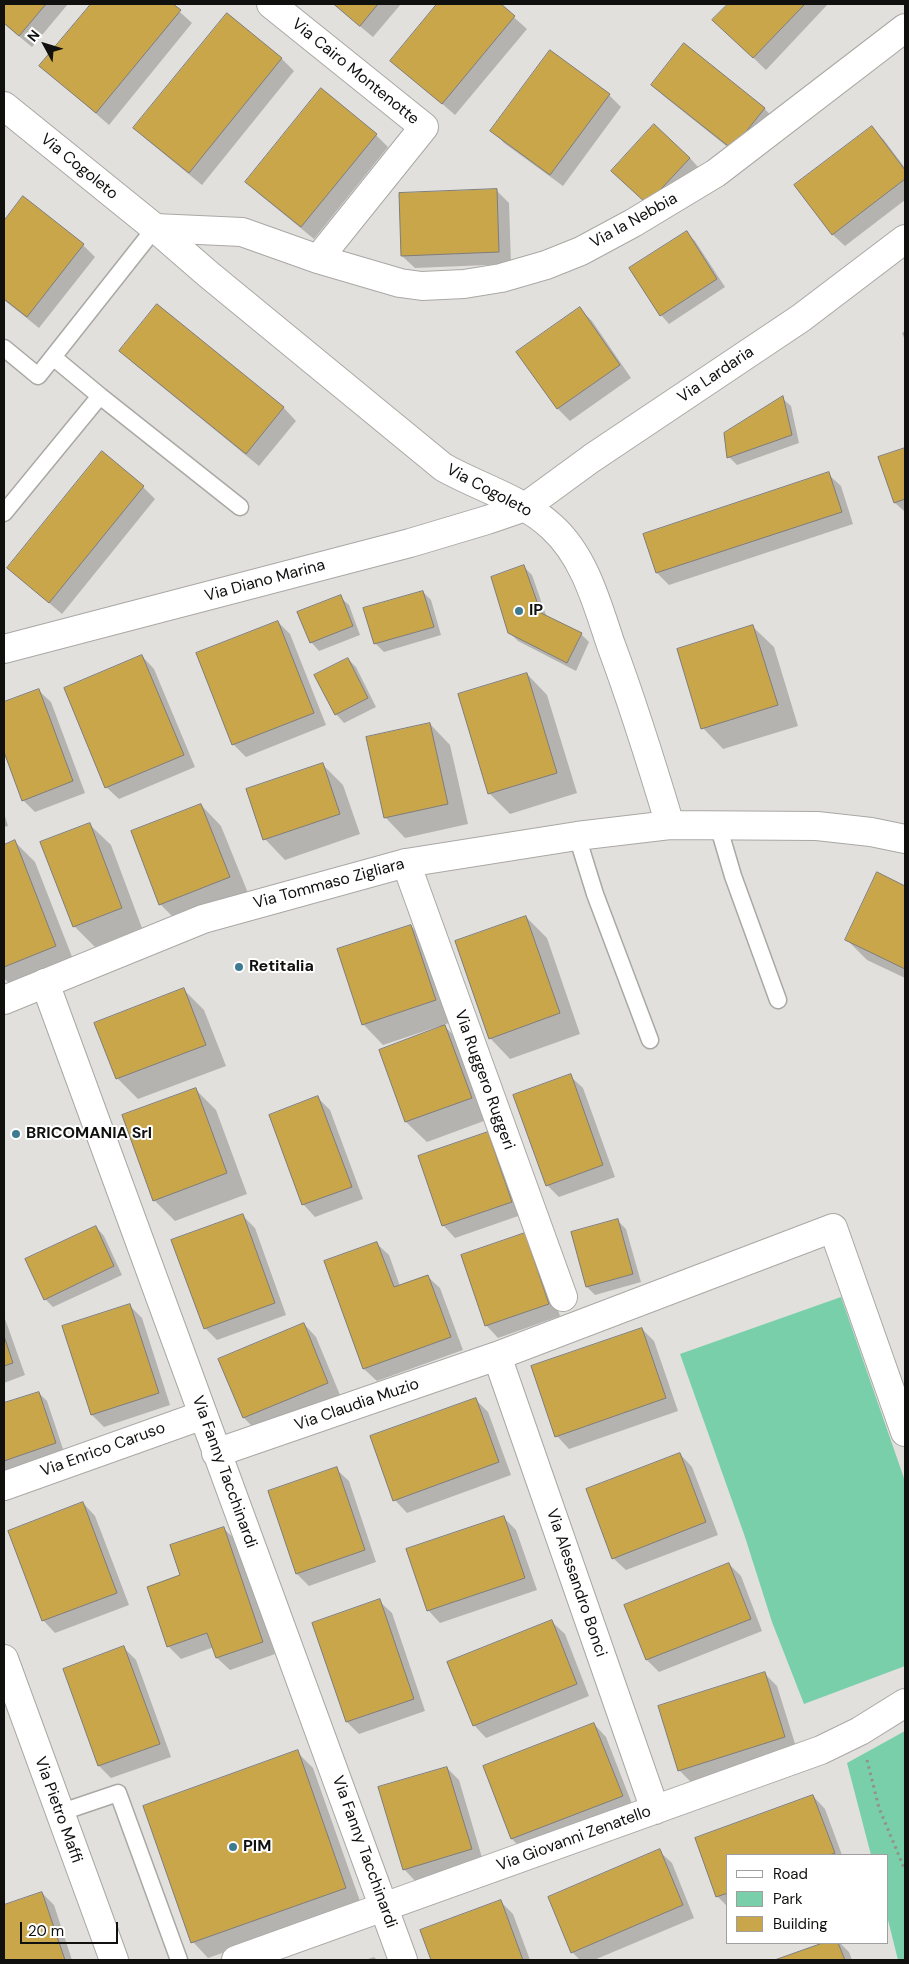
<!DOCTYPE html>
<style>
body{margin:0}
#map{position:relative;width:909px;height:1964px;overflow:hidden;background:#e1e0dc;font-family:"DM Sans",sans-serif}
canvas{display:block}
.frame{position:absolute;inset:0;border:5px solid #10100f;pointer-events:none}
.legend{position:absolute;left:726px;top:1854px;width:162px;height:90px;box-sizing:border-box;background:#fff;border:1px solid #9f9f9f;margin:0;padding:6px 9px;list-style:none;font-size:15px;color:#10100f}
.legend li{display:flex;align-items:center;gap:10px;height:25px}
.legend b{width:25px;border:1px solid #9f9f9f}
.north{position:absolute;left:20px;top:20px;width:50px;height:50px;-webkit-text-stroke:4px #fff;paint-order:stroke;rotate:309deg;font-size:14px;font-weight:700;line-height:20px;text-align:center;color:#10100f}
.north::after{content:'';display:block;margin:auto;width:18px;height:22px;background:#10100f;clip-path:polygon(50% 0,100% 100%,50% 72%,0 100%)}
.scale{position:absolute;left:20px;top:1922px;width:98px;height:22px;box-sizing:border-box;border:2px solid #10100f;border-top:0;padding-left:6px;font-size:15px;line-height:18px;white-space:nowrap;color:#10100f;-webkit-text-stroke:4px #fff;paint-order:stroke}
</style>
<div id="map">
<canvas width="909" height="1964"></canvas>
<div class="frame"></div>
<ul class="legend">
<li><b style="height:6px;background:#fff"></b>Road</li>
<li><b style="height:14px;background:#79cfa9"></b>Park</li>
<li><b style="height:14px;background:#caa64b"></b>Building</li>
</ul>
<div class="north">N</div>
<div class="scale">20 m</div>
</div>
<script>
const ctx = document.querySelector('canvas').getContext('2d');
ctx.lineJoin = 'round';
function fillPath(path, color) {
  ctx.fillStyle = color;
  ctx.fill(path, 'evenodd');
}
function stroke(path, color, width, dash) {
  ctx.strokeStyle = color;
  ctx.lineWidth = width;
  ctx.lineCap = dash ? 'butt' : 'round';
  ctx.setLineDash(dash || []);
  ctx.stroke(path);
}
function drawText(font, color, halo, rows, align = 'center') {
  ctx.font = font + ' "DM Sans",sans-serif';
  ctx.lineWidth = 4;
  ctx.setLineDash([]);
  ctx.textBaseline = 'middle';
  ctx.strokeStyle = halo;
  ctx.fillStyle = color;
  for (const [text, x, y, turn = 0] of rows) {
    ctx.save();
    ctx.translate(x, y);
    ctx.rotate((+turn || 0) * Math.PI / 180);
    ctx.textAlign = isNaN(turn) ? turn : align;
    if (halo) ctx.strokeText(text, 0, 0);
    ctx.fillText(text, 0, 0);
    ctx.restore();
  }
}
fillPath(new Path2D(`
 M841 1297 905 1481V1666L804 1704 772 1622 745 1537 680 1354Z
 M905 1731V1960H898L888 1920V1855H871L847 1763Z`), '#79cfa9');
fillPath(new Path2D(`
 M4 4H68L32 47 4 24Z
 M92 4H171L192 23 109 125 41 66Z
 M333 4H401L373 37Z
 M439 4H499L527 29 455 115 392 60Z
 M729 4H828L766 70 714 20Z
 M227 15 282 59 294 71 202 185 147 140 135 128Z
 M652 85 764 108 776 121 745 161 665 97Z
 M609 95 621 107 563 186 504 143 492 130Z
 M871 127 884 140 905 168V200L845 246 832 234Z
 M376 135 388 147 314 239 259 194 247 182Z
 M690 158 698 167 656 212 621 179Z
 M497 191 509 203 511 264 415 268 402 256Z
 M23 198 83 245 95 257 39 328 4 300V223Z
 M687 233 695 241 725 287 669 324 661 315Z
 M157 306 284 408 296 421 259 466 133 363 121 351Z
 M580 309 592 321 631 378 570 421 558 409Z
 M905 331V340L902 333Z
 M782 398 791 406 799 443 737 465 729 457Z
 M905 449V510L904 511 895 503 880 458Z
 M828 474 841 486 853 524 669 585 657 573Z
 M143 487 155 499 62 614 8 568Z
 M524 567 532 575 547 618 581 634 589 642 576 671 518 641 509 632Z
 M423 592 431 600 441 635 384 652 375 643Z
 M340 597 349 605 360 635 319 651 311 642Z
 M278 622 290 634 326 725 246 757 234 745 198 654Z
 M753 627 774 647 798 726 723 749 703 728Z
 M142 656 154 669 195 767 119 799 106 787Z
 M348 659 356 667 376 707 344 723 336 714Z
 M527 674 547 695 577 793 510 814 489 793Z
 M38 690 51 702 85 793 35 812 23 800 4 748V703Z
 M430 724 450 745 468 824 405 838 385 817Z
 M322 764 343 785 360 834 285 860 265 839Z
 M201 805 221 826 250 898 181 925 160 904Z
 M4 813 8 826 4 827Z
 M90 825 111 845 142 928 95 947 74 926Z
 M15 842 35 862 76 967 16 991 4 978V846Z
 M878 874 905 887V978L867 960 846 939Z
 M526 917 547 938 580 1034 510 1059 490 1038Z
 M411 926 431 947 455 1021 443 1025 466 1047 492 1118 427 1142 406 1122 380 1051 441 1028 440 1026 383 1045 363 1024Z
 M183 989 204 1010 226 1066 138 1099 118 1079 96 1024Z
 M570 1076 583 1088 615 1177 559 1197 547 1185Z
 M196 1090 216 1110 247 1194 175 1221 154 1200Z
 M318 1098 330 1110 363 1199 315 1217 303 1204Z
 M488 1134 500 1146 524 1214 455 1238 443 1225Z
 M243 1216 255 1228 286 1315 217 1340 205 1328Z
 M618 1221 626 1229 641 1282 595 1295 587 1287Z
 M96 1227 104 1236 122 1275 53 1307 45 1299Z
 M525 1235 537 1247 560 1316 498 1338 486 1325Z
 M376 1243 389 1255 400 1286 427 1276 440 1288 463 1350 377 1381 364 1369 325 1262Z
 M130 1306 142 1318 170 1405 104 1427 92 1415Z
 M4 1316 25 1375 4 1383Z
 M304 1324 316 1337 340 1395 256 1430 244 1418Z
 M642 1329 654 1341 678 1411 569 1449 557 1436Z
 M39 1393 47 1401 64 1452 4 1472V1405Z
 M475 1399 488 1412 511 1475 407 1513 395 1500Z
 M680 1454 692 1467 718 1535 626 1570 613 1558Z
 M336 1469 349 1481 376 1562 309 1586 297 1574Z
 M83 1503 95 1516 129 1605 55 1633 43 1620Z
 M504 1518 516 1530 537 1590 440 1623 428 1610Z
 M223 1528 236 1540 275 1654 230 1670 217 1658 214 1647 181 1659 168 1646 182 1576Z
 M729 1564 741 1576 762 1631 659 1672 647 1660Z
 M379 1601 392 1613 425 1711 359 1734 347 1722Z
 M552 1622 565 1634 589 1696 486 1738 474 1725Z
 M124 1648 136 1660 171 1757 111 1778 99 1766 64 1670Z
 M765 1674 777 1686 797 1750 691 1782 679 1770Z
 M594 1724 606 1737 634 1809 524 1851 512 1839 484 1767Z
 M297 1752 313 1768 361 1904 208 1958 193 1942Z
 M447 1768 459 1780 483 1861 416 1882 404 1869Z
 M813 1796 825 1809 842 1855H728V1907L717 1896 696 1839Z
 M659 1851 672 1863 694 1918 594 1960H580L572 1952Z
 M42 1893 54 1905 72 1960H4V1906Z
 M500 1901 513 1914 530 1960H432L422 1931Z
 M827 1943H840L849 1952 852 1960H778Z
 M374 1957 377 1960H365Z`), '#0003');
const building = new Path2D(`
 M4 4H46L19 36 4 23Z
 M91 4H173L181 10 96 113 39 66Z
 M334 4H378L360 26Z
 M437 4H501L515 16 442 104 390 61Z
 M728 4H805L753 58 712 20Z
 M227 13 282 58 189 173 133 128Z
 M684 43 765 108 732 149 651 85Z
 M550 50 610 94 550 175 490 131Z
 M321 88 377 134 301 227 245 182Z
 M654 124 690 158 647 204 611 171Z
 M872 126 905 170V179L832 235 794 185Z
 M497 189 499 252 401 256 399 193Z
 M23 196 84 244 27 317 4 299V221Z
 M687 231 717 279 660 316 629 268Z
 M157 304 284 407 246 454 119 351Z
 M580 307 620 365 557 409 516 352Z
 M783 396 792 435 727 458 724 433Z
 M905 448V499L894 503 878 457Z
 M102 451 144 486 49 603 7 568Z
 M829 472 842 512 656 573 643 534Z
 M524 565 541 613 582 633 567 663 508 633 491 577Z
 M423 591 434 627 374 644 363 608Z
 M341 595 353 626 310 643 297 612Z
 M278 621 314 713 232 745 196 653Z
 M753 625 778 705 701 729 677 649Z
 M142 655 184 755 105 788 64 688Z
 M348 658 368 698 335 715 314 675Z
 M527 673 557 773 488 794 458 694Z
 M39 689 73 781 22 801 4 752V702Z
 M430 723 448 804 384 818 366 737Z
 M323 763 340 814 263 840 246 789Z
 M201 804 230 877 159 905 131 831Z
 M90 823 122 908 73 927 40 842Z
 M15 840 56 946 4 967V845Z
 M877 872 905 886V969L845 940Z
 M526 916 560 1013 489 1039 455 941Z
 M411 925 436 1000 362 1025 337 949Z
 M184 988 206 1045 116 1079 94 1023Z
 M445 1025 472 1098 405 1122 379 1050Z
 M571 1074 603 1165 546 1186 513 1095Z
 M196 1088 227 1173 153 1201 122 1115Z
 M318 1096 352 1187 302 1205 269 1115Z
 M488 1132 512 1202 442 1226 418 1156Z
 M243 1214 275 1303 204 1329 171 1240Z
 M618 1219 633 1274 586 1287 571 1232Z
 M96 1226 114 1266 44 1300 25 1259Z
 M525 1233 549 1304 485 1326 461 1255Z
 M377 1242 394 1287 428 1275 451 1337 363 1369 324 1261Z
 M130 1304 159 1393 91 1415 62 1326Z
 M304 1323 328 1383 243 1418 218 1359Z
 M642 1328 666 1398 555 1437 531 1366Z
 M4 1336 13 1363 4 1366Z
 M39 1392 56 1443 4 1461V1403Z
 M476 1398 499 1462 393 1501 370 1436Z
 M680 1453 706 1522 612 1559 586 1489Z
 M337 1467 365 1550 296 1574 268 1491Z
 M83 1502 117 1593 42 1621 8 1531Z
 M504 1516 525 1578 427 1611 406 1549Z
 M224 1527 263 1642 216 1658 207 1633 167 1647 147 1587 180 1575 170 1545Z
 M729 1563 751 1619 646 1660 624 1605Z
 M380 1599 414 1699 346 1722 312 1623Z
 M552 1620 577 1684 473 1726 447 1662Z
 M124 1646 160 1744 98 1766 63 1669Z
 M765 1672 785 1737 678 1771 658 1706Z
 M594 1723 623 1796 511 1839 483 1766Z
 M298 1750 346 1888 191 1943 143 1806Z
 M447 1767 472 1849 403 1870 378 1787Z
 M813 1795 835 1853 829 1855H728V1893L716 1897 695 1838Z
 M660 1849 683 1905 571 1953 548 1897Z
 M42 1892 65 1960H4V1905Z
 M501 1900 523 1960H431L420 1930Z
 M823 1943H838L845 1960H775Z`);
fillPath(building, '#caa64b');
stroke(building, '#7e7c79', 1);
const lane = new Path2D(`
 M4 348 38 376 155 228
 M100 396 240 507
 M4 513 100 396 53 357
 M718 825 733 876 778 1000
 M577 836 595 894 650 1040
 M59 1813 118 1793 179 1960`);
const street = new Path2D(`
 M271 4 424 127 318 259
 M155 228 242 232 318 259 400 283 422 286 464 284 501 278 546 265 581 251 633 223 716 173 905 28
 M4 649 410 543 487 520 525 507 592 458 801 318 905 239
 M406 863 563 1297
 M45 983 403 1960
 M497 1356 655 1810
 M216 1453 497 1356 833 1228 905 1432
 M4 1486 203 1415
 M236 1960 821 1750 860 1731 905 1703`);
const secondary = new Path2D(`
 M4 106 155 228 208 274 443 467C478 487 522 499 552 527 585 557 597 604 611 645 633 704 652 765 670 825
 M4 1000 203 919 406 863 577 836 670 825 817 826 871 832 905 839
 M4 1659 114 1960`);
stroke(lane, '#aaa8a5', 19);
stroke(street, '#aaa8a5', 30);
stroke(secondary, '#aaa8a5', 30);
stroke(new Path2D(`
 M867 1760 879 1808 905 1870`), '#91918e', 3, [2.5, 4]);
stroke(lane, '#fff', 16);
stroke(street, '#fff', 28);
stroke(secondary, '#fff', 28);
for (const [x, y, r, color] of [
 [519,611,5,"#3e7b92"],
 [239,967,5,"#3e7b92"],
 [16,1134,5,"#3e7b92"],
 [233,1847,5,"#3e7b92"]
]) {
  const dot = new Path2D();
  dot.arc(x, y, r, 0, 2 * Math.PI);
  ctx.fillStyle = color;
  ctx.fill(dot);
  stroke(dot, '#fff', 2);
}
drawText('16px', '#10100f', '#fff', [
 ["Via Cairo Montenotte",355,72,39],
 ["Via Cogoleto",79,167,39],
 ["Via la Nebbia",634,221,-29],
 ["Via Lardaria",716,375,-34],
 ["Via Cogoleto",489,491,28],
 ["Via Diano Marina",265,581,-15],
 ["Via Tommaso Zigliara",329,884,-15],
 ["Via Ruggero Ruggeri",484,1080,70],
 ["Via Claudia Muzio",357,1405,-19],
 ["Via Enrico Caruso",103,1450,-20],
 ["Via Fanny Tacchinardi",224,1472,70],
 ["Via Alessandro Bonci",576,1583,71],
 ["Via Pietro Maffi",58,1810,70],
 ["Via Giovanni Zenatello",574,1839,-20],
 ["Via Fanny Tacchinardi",364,1852,70]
]);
drawText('bold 16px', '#10100f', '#fff', [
 ["IP",529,611],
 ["Retitalia",249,967],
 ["BRICOMANIA Srl",26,1134],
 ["PIM",243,1847]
], 'left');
</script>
